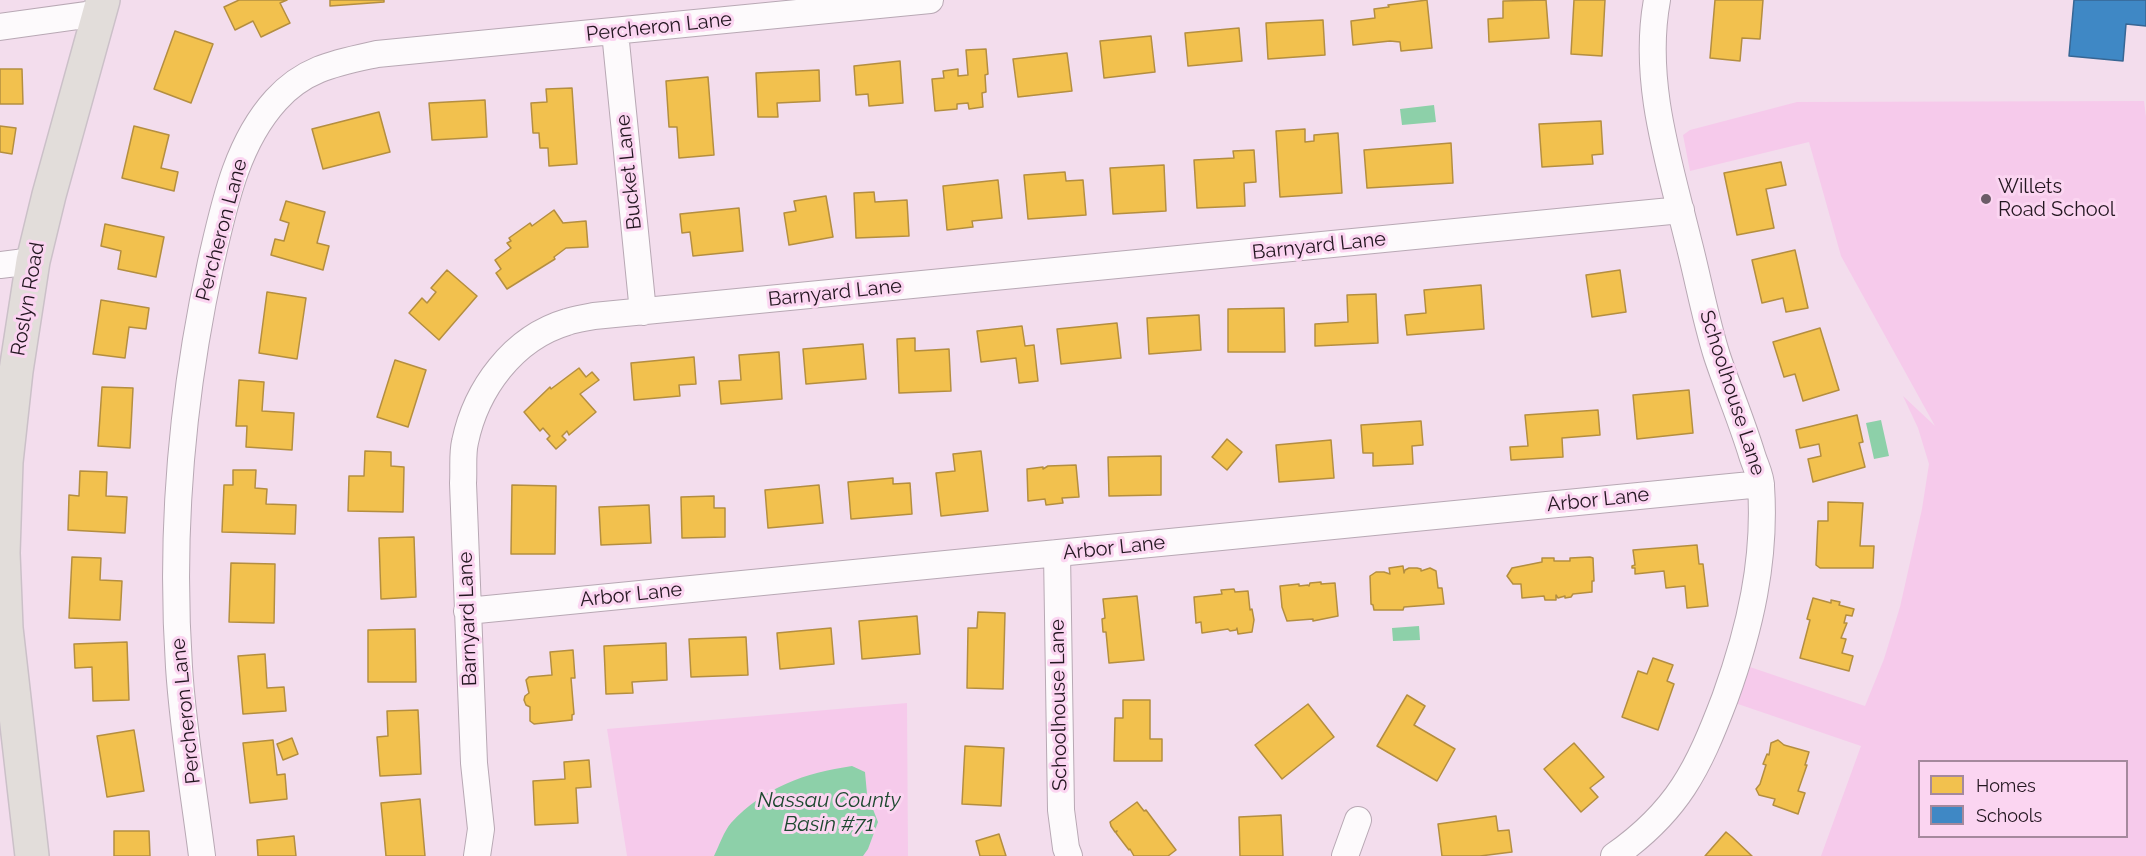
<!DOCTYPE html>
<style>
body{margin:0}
#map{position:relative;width:2146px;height:856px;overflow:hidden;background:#f3dded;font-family:Raleway,sans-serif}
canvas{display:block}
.legend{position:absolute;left:1918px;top:760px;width:210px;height:78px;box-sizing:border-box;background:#fbd5f1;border:2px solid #a5899d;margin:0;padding:8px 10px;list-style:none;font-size:18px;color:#231620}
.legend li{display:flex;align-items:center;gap:12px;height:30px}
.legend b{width:30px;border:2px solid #a5899d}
</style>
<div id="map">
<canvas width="2146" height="856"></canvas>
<ul class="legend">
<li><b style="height:16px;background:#f2c14e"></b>Homes</li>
<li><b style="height:16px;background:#3f88c5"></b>Schools</li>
</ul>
</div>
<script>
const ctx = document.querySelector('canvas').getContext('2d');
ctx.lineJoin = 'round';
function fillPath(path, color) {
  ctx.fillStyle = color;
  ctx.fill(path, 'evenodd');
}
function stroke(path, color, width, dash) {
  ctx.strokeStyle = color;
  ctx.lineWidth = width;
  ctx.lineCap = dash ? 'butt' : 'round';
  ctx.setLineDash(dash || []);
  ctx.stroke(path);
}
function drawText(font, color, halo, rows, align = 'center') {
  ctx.font = font + ' Raleway,sans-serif';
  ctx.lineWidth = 6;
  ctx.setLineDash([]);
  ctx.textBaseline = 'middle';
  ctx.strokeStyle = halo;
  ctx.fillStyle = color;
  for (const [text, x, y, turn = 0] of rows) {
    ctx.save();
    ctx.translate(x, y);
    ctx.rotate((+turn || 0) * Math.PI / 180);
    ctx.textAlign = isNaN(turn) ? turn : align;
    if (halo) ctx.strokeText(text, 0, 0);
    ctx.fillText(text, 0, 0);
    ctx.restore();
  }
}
fillPath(new Path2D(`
 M2144 101 2146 117V856H1821L1861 746 1735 703 1747 666 1865 706 1884 659 1900 607 1922 509 1929 464 1918 428 1903 396 1935 426 1841 256 1809 142 1690 171 1683 135 1690 130 1797 102ZM1920 762H2126V836H1920Z
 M907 703 908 856H627L607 729Z`), '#f6caeb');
fillPath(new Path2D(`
 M1434 105 1436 122 1402 125 1400 109Z
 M1881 420 1889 456 1874 459 1866 423Z
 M1419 626 1420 640 1393 641 1392 628Z
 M852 766 865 772 867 794 878 822 868 849 863 856H714C719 846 724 831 731 823 764 787 805 773 852 766Z`), '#8dd0a9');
const homes = new Path2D(`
 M239 0H287L280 3 290 23 261 37 253 21 235 30 224 7Z
 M330 0H384V2L330 6Z
 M1427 0 1432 48 1401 51 1400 42 1390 41 1353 45 1351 21 1375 18 1374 9 1389 7 1388 5Z
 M1546 0 1549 38 1489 42 1488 19 1503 18V1Z
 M1574 0H1605L1602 56 1571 54Z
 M1715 0H1763L1760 39 1742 38 1740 61 1710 58Z
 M1323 20 1325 55 1268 59 1266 23Z
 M1239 28 1242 61 1188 66 1185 33Z
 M175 31 213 44 191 103 154 89Z
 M1151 36 1155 72 1104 78 1100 41Z
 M986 49 988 74 985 75 986 92 982 93 983 107 969 109 968 103 957 104V109L935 111 932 79 944 78 943 71 958 69V76L968 75 966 50Z
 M1067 53 1072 91 1018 97 1013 59Z
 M900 61 903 103 869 106 868 94 856 95 854 66Z
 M0 69H22L23 104H0Z
 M819 70 820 101 777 103 778 117H758L756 73Z
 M708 77 714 155 679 158 677 127H669L666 81Z
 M572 88 577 164 549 166 548 148H540L539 133H533L531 103 547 102 546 89Z
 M485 100 487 137 432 140 429 103Z
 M379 112 390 152 323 169 312 129Z
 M1601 121 1603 154 1592 155 1593 164 1542 167 1539 124Z
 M0 126 16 128 12 154 0 152Z
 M134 126 169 135 161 168 178 172 174 191 122 178Z
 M1305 129V142L1314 141V135L1338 133 1342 193 1280 197 1276 131Z
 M1451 143 1453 183 1367 188 1364 150Z
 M1254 150 1256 182 1244 183 1245 206 1197 208 1194 160 1234 158 1233 151Z
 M1781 162 1786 185 1766 189 1774 228 1737 235 1724 173Z
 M1164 165 1166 211 1113 214 1110 168Z
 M1065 172 1066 181 1083 180 1086 215 1028 219 1024 175Z
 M998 180 1002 218 972 221 973 227 947 230 943 186Z
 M874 192 875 202 907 200 909 236 856 238 854 193Z
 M826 196 833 237 789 245 784 213 796 211 794 201Z
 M286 201 325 212 317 243 329 246 323 270 271 255 275 239 284 241 289 223 280 220Z
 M739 208 743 251 693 256 690 232 682 233 680 214Z
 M554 210 563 223 586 221 588 247 566 248 554 257 555 259 507 289 496 273 501 269 495 260 511 248 507 243 511 241 509 238 530 223 532 226Z
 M105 224 164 237 156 277 118 269 121 251 101 246Z
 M1795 250 1808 308 1786 312 1783 298 1762 303 1752 260Z
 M447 270 477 296 439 340 409 313 422 298 427 303 436 292 431 288Z
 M1620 270 1626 312 1592 317 1586 275Z
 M1481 285 1484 329 1407 335 1405 315 1426 313 1424 290Z
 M267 292 306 298 297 359 259 353Z
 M1376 294 1378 343 1315 346V324L1348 322 1347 295Z
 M101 300 149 308 146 329 129 327 125 358 93 354Z
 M1284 308 1285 352H1228V309Z
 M1199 315 1201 350 1149 354 1147 318Z
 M1117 323 1121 358 1061 364 1057 329Z
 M1022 326 1025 346 1034 345 1038 381 1019 383 1016 358 981 362 977 331Z
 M1820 328 1839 390 1803 401 1795 374 1784 377 1773 342Z
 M915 338V351L949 349 951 391 899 393 897 339Z
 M863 344 866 379 806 384 803 349Z
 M779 352 782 399 721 404 719 381 741 380 739 355Z
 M694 357 696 384 679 385 680 396 634 400 631 363Z
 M395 360 426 370 408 427 377 417Z
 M579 368 586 377 592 372 599 380 580 394 596 412 569 435 567 431 562 436 566 440 556 449 547 439 550 436 543 428 540 431 524 412 550 387 551 389Z
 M239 380 264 382 262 411 294 413 292 450 246 447 247 426H236Z
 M102 387 133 388 130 448 98 446Z
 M1689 390 1693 433 1637 439 1633 395Z
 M1598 410 1600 435 1562 438 1563 457 1511 460 1510 447 1528 446 1525 415Z
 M1857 415 1863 442 1859 443 1865 467 1813 482 1808 459 1821 456 1819 444 1800 448 1796 430Z
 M1421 421 1423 445 1412 446 1413 464 1373 466V453H1363L1361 425Z
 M1227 439 1242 452 1227 470 1212 457Z
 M1331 440 1334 478 1279 482 1276 445Z
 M365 451 391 452V466L404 467 403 512 348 511 349 476H364Z
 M981 451 988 511 941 516 936 473 955 471 953 454Z
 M1161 456V495L1109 496 1108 457Z
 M1076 465 1079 497 1062 498 1063 503 1046 505 1045 499 1028 501 1027 469 1043 467V469L1048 466Z
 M233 470H256L255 488 267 489 266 504 296 505 295 534 222 532 224 485H233Z
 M80 471 107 472 106 496 127 497 125 533 68 530 69 495 79 496Z
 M893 478V484L910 483 912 514 851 519 848 482Z
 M512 485 556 486 555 554H511Z
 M819 485 823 523 768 528 765 490Z
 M714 496V508H725V537L682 538 681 497Z
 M1828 502 1863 503 1860 546H1874L1873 568H1820L1816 565 1818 521H1828Z
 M649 505 651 543 601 545 599 507Z
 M414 537 416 597 381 599 379 538Z
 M1697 545 1699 564H1703L1708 606 1687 608 1685 586 1666 588 1664 571 1635 574V568H1632V566L1635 565 1633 550Z
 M72 557 101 558 100 580 122 581 120 620 69 618Z
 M1590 557 1593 558 1594 581H1592V592L1573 594 1571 597 1565 598V596L1558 598 1556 595V600H1545L1544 596 1522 598 1521 584H1513L1507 576 1512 568 1542 562V558H1554V561H1570V558Z
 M231 563 275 564 274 623 229 622Z
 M1403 566 1404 573 1405 570 1409 568H1417L1421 569V571L1430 568 1436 571 1438 588H1442L1444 604 1404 607 1403 610H1374L1373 605 1371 604 1370 576 1376 572H1384L1390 574 1389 568Z
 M1321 582V584L1335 583 1338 616 1313 621V619L1287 621 1282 607 1280 586 1299 584V586L1308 585 1309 586 1310 583Z
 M1234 589 1235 592 1248 591 1250 610 1252 609 1254 620 1252 632 1238 634 1237 628 1236 630 1230 631 1228 629 1202 633 1201 622 1196 623 1194 597 1222 594 1221 590Z
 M1137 596 1144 660 1109 663 1106 632H1103L1102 619 1105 618 1103 599Z
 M1813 598 1831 603V600L1840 602 1839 605 1854 609 1852 616 1846 615 1844 623H1847L1841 638 1846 639 1842 653 1853 656 1849 671 1800 658 1810 620 1807 619Z
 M978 612 1005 613 1003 689 967 688 968 628H977Z
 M917 616 920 654 862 659 859 621Z
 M831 628 834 664 780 669 777 633Z
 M415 629 416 682H368V630Z
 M746 637 748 675 691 677 689 639Z
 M127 642 129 700 93 701 92 667 75 668 74 644Z
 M666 643 667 680 632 682 633 693 606 694 604 646Z
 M573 650 575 678H571L574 714 572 715V720L534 724 530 721V707L526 705 524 700 525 696 529 693 526 680 529 677 552 675 550 652Z
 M265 654 267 688 284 687 286 711 243 714 238 656Z
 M1653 658 1673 665 1667 681 1674 684 1658 730 1622 717 1638 671 1647 674Z
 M1407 695 1425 706 1414 725 1455 749 1437 781 1377 746Z
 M1123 700H1150V739H1162V761H1114L1115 718H1123Z
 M1308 704 1334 737 1282 779 1255 745Z
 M418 710 421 774 380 776 377 737 388 736 387 711Z
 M134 730 144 791 107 797 97 736Z
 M292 738 298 754 283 760 277 744Z
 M273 740 277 775 285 774 287 799 250 803 243 743Z
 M1778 740 1784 745 1809 752 1805 765H1807L1798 791 1805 793 1798 814 1773 805 1775 799 1759 795 1756 789 1760 784 1766 765 1763 764 1767 754 1769 755 1771 743Z
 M1574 743 1604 777 1590 788 1598 797 1581 812 1544 769Z
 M965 746 1004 748 1001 806 962 804Z
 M589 760 591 787 576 788 578 823 535 825 533 781 565 779 564 762Z
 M420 799 425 856H386L381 803Z
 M1137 802 1144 811 1146 810 1176 850 1168 856H1134L1130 849 1129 850 1116 833 1117 831 1115 832 1111 826 1110 822Z
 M1281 815 1283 856H1240L1239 817Z
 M1496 816 1498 831 1509 830 1512 852 1480 856H1442L1438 824Z
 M114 831H149L150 856H114Z
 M1726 832 1732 837 1752 856H1705Z
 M999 834 1006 856H980L976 841Z
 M294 836 296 856H258L257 840Z`);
fillPath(homes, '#f2c14e');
stroke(homes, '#b48e40', 1.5);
const schools = new Path2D(`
 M2074 0H2146V26L2126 24 2123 61 2069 56Z`);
fillPath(schools, '#3f88c5');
stroke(schools, '#376694', 1.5);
const minor = new Path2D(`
 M0 27 100 13
 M615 32 643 312
 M0 265 33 261
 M1057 553 1061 810 1066 848 1069 856
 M467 611 1761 484
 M202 856C194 793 183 730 179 667 170 531 182 395 211 262 224 206 236 144 276 100 305 68 336 63 377 54L930 0
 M477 856 481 829 474 763 463 483C464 470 462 455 465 442 476 389 513 338 567 322 575 319 585 318 594 316L1681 210
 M1345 856 1358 820
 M1614 856C1678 811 1698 769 1725 698 1750 629 1766 560 1761 486 1761 476 1755 465 1752 455 1742 422 1728 389 1717 356 1705 318 1698 278 1688 240 1669 162 1642 81 1657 0`);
const major = new Path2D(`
 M32 856 6 628 3 553 6 462 16 371 33 261 49 195 103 0`);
stroke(minor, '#b8a8b4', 28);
stroke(major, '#cbc0c8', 36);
stroke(minor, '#fdfafc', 26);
stroke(major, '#e2ddda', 33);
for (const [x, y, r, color] of [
 [1986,199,6,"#6c5c68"]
]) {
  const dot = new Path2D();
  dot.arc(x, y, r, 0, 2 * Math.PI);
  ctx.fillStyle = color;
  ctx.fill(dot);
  stroke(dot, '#fbd5f1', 2);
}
drawText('20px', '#231620', '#fbd5f1', [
 ["Percheron Lane",659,27,-6],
 ["Bucket Lane",629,172,-96],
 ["Percheron Lane",222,230,-75],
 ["Barnyard Lane",1319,246,-6],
 ["Barnyard Lane",835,293,-6],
 ["Roslyn Road",28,299,-80],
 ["Schoolhouse Lane",1732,393,72],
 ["Arbor Lane",1598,500,-6],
 ["Arbor Lane",1114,548,-6],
 ["Arbor Lane",631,595,-6],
 ["Barnyard Lane",468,619,-92],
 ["Schoolhouse Lane",1059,705,-91],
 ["Percheron Lane",186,711,-96]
]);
drawText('20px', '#231620', '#fbd5f1', [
 ["Willets",1998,187],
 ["Road School",1998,210]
], 'left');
drawText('italic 21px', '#1d482f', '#fbd5f1', [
 ["Nassau County",829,801],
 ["Basin #71",829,825]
]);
</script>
